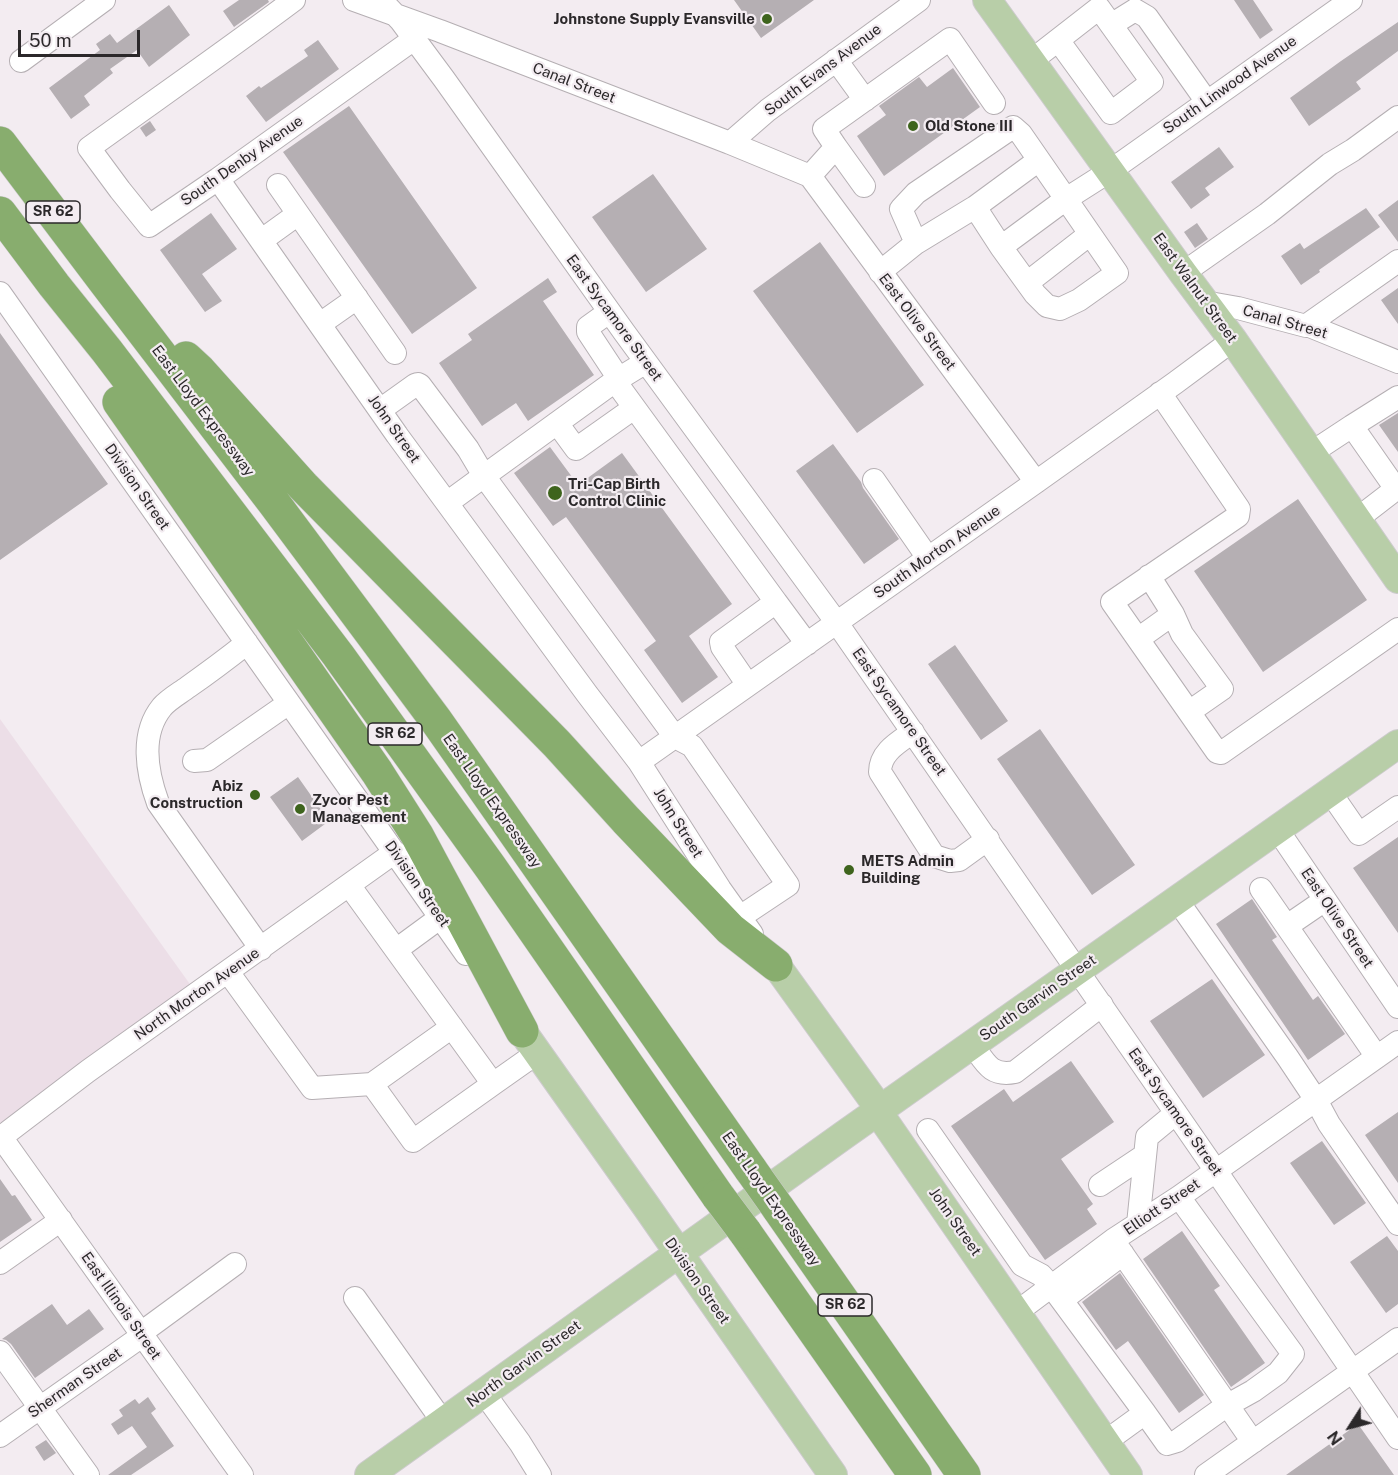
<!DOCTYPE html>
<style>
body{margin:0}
#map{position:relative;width:1398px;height:1475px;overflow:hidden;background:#f3ecf1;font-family:"Public Sans",sans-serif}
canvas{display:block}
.north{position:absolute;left:1320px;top:1397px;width:60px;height:60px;-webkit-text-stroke:4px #f3ecf1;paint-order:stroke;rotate:234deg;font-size:16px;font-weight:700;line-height:24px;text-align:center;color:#2b282a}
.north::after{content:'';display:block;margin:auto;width:21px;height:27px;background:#2b282a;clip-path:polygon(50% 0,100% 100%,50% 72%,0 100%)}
.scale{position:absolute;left:18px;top:30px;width:122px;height:27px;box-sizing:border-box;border:3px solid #2b282a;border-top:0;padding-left:8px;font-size:18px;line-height:21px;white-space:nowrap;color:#2b282a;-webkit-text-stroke:4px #f3ecf1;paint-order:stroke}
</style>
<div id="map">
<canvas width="1398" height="1475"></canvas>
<div class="north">N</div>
<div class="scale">50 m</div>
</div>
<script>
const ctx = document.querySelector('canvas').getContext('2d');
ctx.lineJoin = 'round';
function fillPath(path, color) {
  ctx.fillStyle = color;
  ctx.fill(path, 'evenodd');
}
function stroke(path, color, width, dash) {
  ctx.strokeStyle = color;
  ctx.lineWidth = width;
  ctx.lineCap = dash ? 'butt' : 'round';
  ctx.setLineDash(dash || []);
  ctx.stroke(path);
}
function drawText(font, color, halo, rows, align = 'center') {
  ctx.font = font + ' "Public Sans",sans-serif';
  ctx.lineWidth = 4.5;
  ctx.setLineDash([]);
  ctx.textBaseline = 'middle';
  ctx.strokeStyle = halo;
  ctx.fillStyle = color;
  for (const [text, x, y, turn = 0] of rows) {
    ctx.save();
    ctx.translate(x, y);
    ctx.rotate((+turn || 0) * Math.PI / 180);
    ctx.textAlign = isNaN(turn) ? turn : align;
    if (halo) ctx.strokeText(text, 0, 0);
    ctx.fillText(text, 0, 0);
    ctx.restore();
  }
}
fillPath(new Path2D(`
 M0 719 197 994 13 1128 0 1122Z`), '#ecdee7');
fillPath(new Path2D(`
 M239 0H268L269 2 234 27 223 11Z
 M734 0H814L761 38Z
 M1234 0H1253L1273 30 1260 39Z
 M169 5 190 35 149 67 137 50 110 69 113 73 84 96 90 105 71 119 49 88 100 50 96 44 110 34 117 43Z
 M1398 22V51L1356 82 1361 89 1309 126 1290 98 1341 61Z
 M318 40 339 69 266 122 246 96 259 86 261 88 308 56 304 50Z
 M953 68 980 107 884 176 857 136 886 115 879 106 919 77 927 87Z
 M349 106 477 288 412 334 283 152Z
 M150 121 156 130 146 137 140 128Z
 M1219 147 1234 167 1205 188 1210 195 1191 209 1171 182Z
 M653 174 707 249 646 292 592 217Z
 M1398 200V242L1378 215Z
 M1366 208 1380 227 1319 270 1320 272 1301 285 1281 256 1300 243 1304 249Z
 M211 213 237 249 202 274 222 301 205 312 160 250Z
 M1197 223 1208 239 1195 248 1184 232Z
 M820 242 924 385 857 433 753 291Z
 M548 278 557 292 543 301 594 375 528 421 516 403 482 426 439 363 472 340 468 334Z
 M1398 288V324L1381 300Z
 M0 333 108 484 0 560Z
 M1398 413V452L1379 425Z
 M833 444 861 482 863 488 899 539 864 564 796 471Z
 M550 447 578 485 622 453 732 604 689 636 718 677 682 703 644 650 656 641 566 517 553 526 514 473Z
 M1298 499 1367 600 1263 672 1194 571Z
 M955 645 1008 721 981 740 928 664Z
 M1040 729 1135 865 1092 895 997 759Z
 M298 777 329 821 302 841 270 797Z
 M1398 837V933L1353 868Z
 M1252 899 1277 937 1272 940 1313 1000 1318 996 1345 1034 1308 1060 1216 924Z
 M1212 979 1265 1055 1203 1098 1150 1021Z
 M1071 1061 1114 1122 1061 1159 1093 1204 1087 1209 1097 1224 1045 1260 951 1126 1004 1089 1013 1102Z
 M1398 1112V1183L1365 1135Z
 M1322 1141 1366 1203 1334 1225 1290 1163Z
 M0 1179 12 1196 15 1195 32 1220 0 1242Z
 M1182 1231 1220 1286 1214 1290 1265 1363 1231 1387 1143 1259Z
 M1387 1236 1398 1251V1304L1386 1313 1350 1262Z
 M1120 1273 1204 1395 1179 1413 1128 1341 1116 1350 1082 1302Z
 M52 1304 67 1325 89 1309 104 1329 35 1378 11 1344 6 1340 2 1339Z
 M148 1397 156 1409 151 1413 174 1446 131 1475H108L147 1447 132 1426 118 1435 111 1424 123 1416 119 1410 135 1399 139 1404Z
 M1358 1424 1394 1475H1286Z
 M46 1440 56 1453 44 1461 35 1447Z`), '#b5afb3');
const minor = new Path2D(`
 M294 0C226 51 157 99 89 148L120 190 149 226 218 179 414 39
 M354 0 440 31 730 143 810 176 1036 482
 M381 0 401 21 444 79 624 332 837 623 1216 1171 1398 1438
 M1111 25 1135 10 1147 17 1207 102
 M836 60 865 100
 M21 61 104 0
 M1031 61 1099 8 1152 82 1111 113 1058 40
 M730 143 768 110 919 0
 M836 147 824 129 950 39 994 103
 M810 176 836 147 864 186
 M218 179 397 435 587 694 639 762 720 889 752 934
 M278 185 395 353
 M975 207 1001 247 1066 199 1117 273 1079 300 1060 309 1047 306 1035 294 1001 247
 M262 240 298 214
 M916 243 975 207 1039 160
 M880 272 916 243 901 209 916 193 1013 127 1021 134 1066 199 1110 171 1351 0
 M1183 273 1267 214 1330 164 1353 150 1398 117
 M1027 283 1090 234
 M0 293 466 954
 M1204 302 1238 308 1306 326 1307 325 1398 362
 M609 312 588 327V332L619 379
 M320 324 357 298
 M1307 325 1398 261
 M646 362 615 381 776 602 721 642 722 647 748 685
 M1160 393 1239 509 1238 516 1112 602 1217 752 1221 753 1398 629
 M380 410 415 385 418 384 420 385 468 449 484 476 615 381
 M557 423 576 449 634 408
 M1352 426 1398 397
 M1311 453 1352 426 1396 489 1357 519
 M874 480 928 558
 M447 503 484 476 675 737 692 746 788 885 740 917
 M1149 576 1173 614 1182 634 1222 689 1189 712
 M776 602 807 644
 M1138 639 1173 614
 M247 643C228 658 208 673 188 687 180 693 169 699 162 707 140 734 147 773 158 803L261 949
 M913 732C899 742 880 752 880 772L934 856 950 861 959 860 988 839
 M194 761 207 760 289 703
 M639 762 1036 482 1175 383 1233 340
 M1330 792 1359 834 1398 807
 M1277 829 1398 1007
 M349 885 396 950 441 917
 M1261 889 1377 1057
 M1177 900 1288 1058 1316 1100 1329 1124 1398 1224
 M1287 926 1325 900
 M396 950 493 1084 537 1053
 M228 972 312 1088 372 1084
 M452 1027 372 1084 413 1141 493 1084
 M972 1044C985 1062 990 1077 1015 1072L1102 1005
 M928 1130 1022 1265 1041 1275 1052 1287 1145 1413
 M1 1137 242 1475
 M0 1138 88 1071 395 852
 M1100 1185 1145 1155
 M1138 1224 1147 1137 1176 1113
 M1113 1240 1253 1442
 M0 1263 61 1220
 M355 1298 443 1422
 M1062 1300 1123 1254
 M1017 1312 1113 1240 1179 1197 1398 1042
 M0 1352 88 1475
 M484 1393 520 1443 540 1475
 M0 1436 142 1336 145 1330 235 1264
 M1105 1442 1145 1413 1167 1444 1177 1441 1226 1406 1253 1391 1278 1373 1293 1354 1179 1197
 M1206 1475 1398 1339`);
const major = new Path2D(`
 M987 0 1183 273 1233 340 1398 579
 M776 965 876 1104 878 1112 1128 1475
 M522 1031 646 1206 833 1475
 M369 1475 844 1135 1398 744`);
const highway = new Path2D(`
 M0 143 105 282 274 503 435 719 751 1170
 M0 213 54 285 107 351 338 655 491 868 718 1196
 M186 358 199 370 303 486 557 744 626 820 730 929 776 965
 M119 402 377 772 417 835 522 1031
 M778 1208 964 1475
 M745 1232 915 1475`);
stroke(minor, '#b5afb3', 24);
stroke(major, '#cccbcc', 30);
stroke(highway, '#cccbcc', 34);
stroke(minor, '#fff', 22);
stroke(major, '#b8cea8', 28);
stroke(highway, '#88ad6e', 33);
const highwayBridge = new Path2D(`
 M751 1170 778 1208
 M718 1196 745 1232`);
stroke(highwayBridge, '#cccbcc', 34, []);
stroke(highwayBridge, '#88ad6e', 33);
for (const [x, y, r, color] of [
 [767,19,6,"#3e641d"],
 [913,126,6,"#3e641d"],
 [555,493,8,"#3e641d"],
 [255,795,6,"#3e641d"],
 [300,809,6,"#3e641d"],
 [849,870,6,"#3e641d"]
]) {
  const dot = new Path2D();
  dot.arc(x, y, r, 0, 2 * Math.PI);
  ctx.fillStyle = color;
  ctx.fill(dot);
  stroke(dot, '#f3ecf1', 2);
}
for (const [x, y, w] of [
 [53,212,54],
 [395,734,54],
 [845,1305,54]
]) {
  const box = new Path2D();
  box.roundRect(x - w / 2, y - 11, w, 22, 4.5);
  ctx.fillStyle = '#f3ecf1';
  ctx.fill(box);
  stroke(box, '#2b282a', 1.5);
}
drawText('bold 14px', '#2b282a', null, [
 ["SR 62",53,212],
 ["SR 62",395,734],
 ["SR 62",845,1305]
]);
drawText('bold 15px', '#2b282a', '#f3ecf1', [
 ["Johnstone Supply Evansville",755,19,"right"],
 ["Old Stone III",925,126],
 ["Tri-Cap Birth",568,484],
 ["Control Clinic",568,501],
 ["Abiz",243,786,"right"],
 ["Construction",243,803,"right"],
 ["Zycor Pest",312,800],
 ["Management",312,817],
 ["METS Admin",861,861],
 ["Building",861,878]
], 'left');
drawText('15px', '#2b282a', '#f3ecf1', [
 ["South Evans Avenue",823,70,-37],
 ["Canal Street",574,83,21],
 ["South Linwood Avenue",1230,85,-35],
 ["South Denby Avenue",242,161,-35],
 ["East Walnut Street",1195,288,54],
 ["East Sycamore Street",614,318,54],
 ["East Olive Street",917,322,53],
 ["Canal Street",1285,322,16],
 ["East Lloyd Expressway",203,411,53],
 ["John Street",394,429,55],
 ["Division Street",137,487,55],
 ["South Morton Avenue",937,552,-35],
 ["East Sycamore Street",899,712,55],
 ["East Lloyd Expressway",492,801,55],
 ["John Street",678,823,58],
 ["Division Street",417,884,55],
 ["East Olive Street",1337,918,56],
 ["North Morton Avenue",197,994,-35],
 ["South Garvin Street",1038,998,-35],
 ["East Sycamore Street",1175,1112,55],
 ["East Lloyd Expressway",771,1199,55],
 ["Elliott Street",1162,1207,-34],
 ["John Street",955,1222,55],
 ["Division Street",697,1281,55],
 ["East Illinois Street",121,1306,55],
 ["North Garvin Street",524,1364,-36],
 ["Sherman Street",75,1383,-35]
]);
</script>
